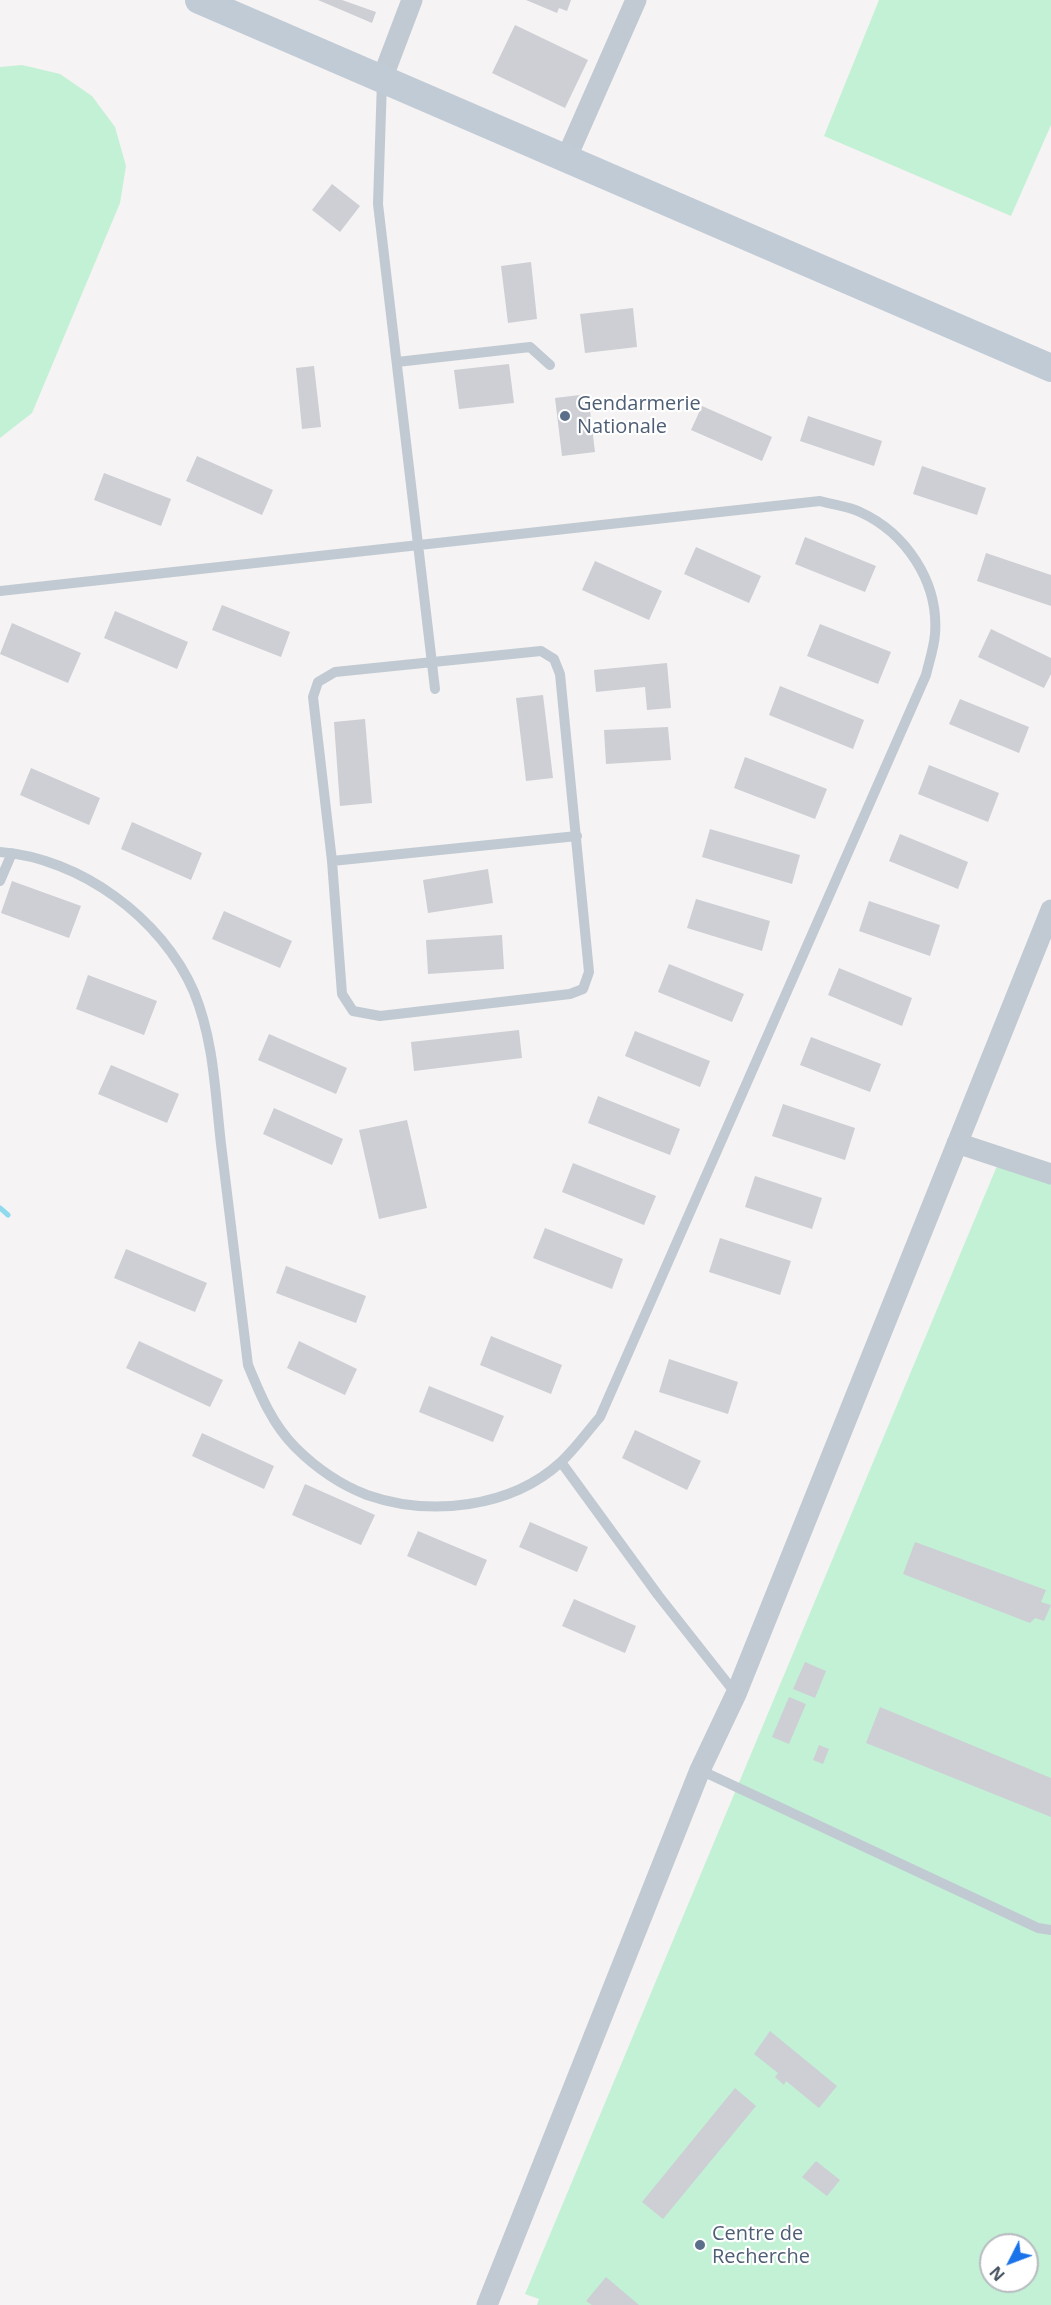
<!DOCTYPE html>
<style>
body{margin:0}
#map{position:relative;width:1051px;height:2305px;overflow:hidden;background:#f5f3f3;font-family:"Open Sans",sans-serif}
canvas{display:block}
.north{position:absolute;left:979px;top:2233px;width:60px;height:60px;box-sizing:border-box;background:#fff;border:2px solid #b7bbc0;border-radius:50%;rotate:228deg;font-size:16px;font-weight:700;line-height:24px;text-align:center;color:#4a5661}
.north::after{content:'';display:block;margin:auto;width:21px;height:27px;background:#1a73e8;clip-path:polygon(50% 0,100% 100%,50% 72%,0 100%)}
</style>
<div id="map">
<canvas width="1051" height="2305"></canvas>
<div class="north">N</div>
</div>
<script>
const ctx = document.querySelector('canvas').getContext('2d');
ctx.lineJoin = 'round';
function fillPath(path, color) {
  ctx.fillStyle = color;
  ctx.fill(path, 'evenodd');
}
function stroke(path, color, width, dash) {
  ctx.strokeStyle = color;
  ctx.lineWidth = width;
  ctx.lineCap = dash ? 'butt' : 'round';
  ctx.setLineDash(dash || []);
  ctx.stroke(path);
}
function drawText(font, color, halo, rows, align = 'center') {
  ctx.font = font + ' "Open Sans",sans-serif';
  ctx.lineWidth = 4.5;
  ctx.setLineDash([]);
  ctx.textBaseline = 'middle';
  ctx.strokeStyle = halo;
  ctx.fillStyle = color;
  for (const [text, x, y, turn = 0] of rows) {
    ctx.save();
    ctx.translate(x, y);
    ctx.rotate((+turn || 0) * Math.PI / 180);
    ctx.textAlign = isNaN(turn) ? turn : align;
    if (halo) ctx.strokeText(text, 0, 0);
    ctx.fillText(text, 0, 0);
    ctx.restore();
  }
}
fillPath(new Path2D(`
 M879 0H1051V125L1011 216 824 136Z
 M22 65 60 74 92 96 115 127 126 166 120 203 32 413 0 438V67Z
 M997 1166 1051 1184V2305H537L539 2299 525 2294ZM991 2245H1027V2281H991Z`), '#c3f1d5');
stroke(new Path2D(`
 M0 1208 8 1215`), '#90daee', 5);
fillPath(new Path2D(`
 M318 0H342L376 12 372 23Z
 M526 0H571L567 11 559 8 557 13Z
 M515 25 588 60 565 108 492 73Z
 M332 184 360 206 340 232 312 210Z
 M531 262 537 319 508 323 501 266Z
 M633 308 637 347 585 353 580 314Z
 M509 364 514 403 459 409 454 370Z
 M314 366 321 427 302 429 296 368Z
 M588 394 595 452 562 456 555 398Z
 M702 406 772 437 762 461 691 430Z
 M808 416 882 441 874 466 800 441Z
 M197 456 273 490 262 515 186 481Z
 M922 466 986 488 977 515 913 494Z
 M104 473 171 499 161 526 94 500Z
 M805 537 876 566 865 592 795 564Z
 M696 547 761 576 749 603 684 574Z
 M986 553 1051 575V606L977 581Z
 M595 561 662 591 649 620 582 590Z
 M222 605 290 632 281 657 212 630Z
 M115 611 188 642 177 669 104 638Z
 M12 623 81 653 68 683 0 654Z
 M820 624 891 652 878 684 807 656Z
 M991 629 1051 658V674L1044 688 978 657Z
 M667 663 671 708 647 710 645 687 596 692 594 670Z
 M780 686 864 720 853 749 769 715Z
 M543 695 553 778 526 781 516 698Z
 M960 699 1029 727 1019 753 949 724Z
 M365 719 372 803 340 806 334 722Z
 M668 727 671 760 606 764 604 730Z
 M745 757 827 789 815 819 734 788Z
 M929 765 999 793 988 822 918 794Z
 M31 768 100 798 89 825 20 795Z
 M132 822 202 853 191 880 121 849Z
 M710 829 800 855 792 884 702 857Z
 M900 834 968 862 958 889 889 861Z
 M488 869 493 903 428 913 423 880Z
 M12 881 81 906 69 938 1 913Z
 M696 899 770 921 762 951 687 928Z
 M869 901 940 925 930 956 859 931Z
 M224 911 292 941 280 968 212 939Z
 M502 935 504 969 428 974 426 940Z
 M669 964 744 994 732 1022 658 992Z
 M839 968 912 998 902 1026 828 995Z
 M88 975 157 1001 144 1035 76 1009Z
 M519 1030 522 1058 414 1071 411 1042Z
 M635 1031 710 1061 700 1087 625 1056Z
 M269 1034 347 1068 336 1094 258 1060Z
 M811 1037 881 1064 870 1092 800 1065Z
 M111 1065 179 1094 167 1123 98 1094Z
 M598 1096 680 1129 670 1155 588 1123Z
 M783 1104 855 1128 845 1160 772 1136Z
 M274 1108 343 1139 332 1165 263 1134Z
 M407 1120 427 1208 379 1219 359 1130Z
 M573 1163 656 1196 644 1225 562 1192Z
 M755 1176 822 1198 812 1229 745 1207Z
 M545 1228 623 1259 612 1289 533 1258Z
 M720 1238 791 1261 780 1295 709 1272Z
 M126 1249 207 1283 195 1312 114 1278Z
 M286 1266 366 1296 356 1323 276 1293Z
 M491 1336 562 1365 551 1394 480 1365Z
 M139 1341 223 1380 210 1407 126 1368Z
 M299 1341 357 1369 345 1395 287 1368Z
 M669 1359 738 1382 728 1414 659 1392Z
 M429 1386 504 1416 493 1442 419 1412Z
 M635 1430 701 1461 687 1490 622 1458Z
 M202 1433 274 1466 264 1489 192 1456Z
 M305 1484 375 1515 361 1545 292 1515Z
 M530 1522 588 1547 577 1572 519 1547Z
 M418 1531 487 1560 476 1586 407 1556Z
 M915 1542 1046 1590 1041 1602 1051 1605 1044 1621 1035 1618 1030 1623 903 1574Z
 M574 1599 636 1626 625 1653 562 1626Z
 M805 1662 826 1671 815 1698 793 1689Z
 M789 1697 806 1704 789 1744 772 1737Z
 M880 1707 1051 1778V1817L866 1743Z
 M819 1745 829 1749 823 1764 813 1760Z
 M770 2031 837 2086 819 2108 786 2081 784 2085 775 2077 778 2073 754 2054Z
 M735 2088 756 2106 663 2219 642 2202Z
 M816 2161 840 2180 827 2196 802 2177Z
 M606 2277 639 2305H592L586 2301Z`), '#cdcfd5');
stroke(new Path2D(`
 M382 81 378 204 435 689
 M397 362 530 347 550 365
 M0 591 820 501C833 505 848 506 860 512 906 533 939 582 935 634 934 648 929 662 926 675L600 1417C587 1432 575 1449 561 1462 511 1508 430 1517 367 1495 341 1485 315 1467 295 1447 272 1424 260 1394 248 1365 239 1291 230 1217 221 1144 215 1092 214 1041 194 992 162 918 80 858 0 852
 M541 651 554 659 560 674 589 972 583 989 570 994 380 1016 353 1011 342 994 332 861 313 697 318 682 335 672Z
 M332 861 577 836
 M0 881 12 853
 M561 1462 658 1595 736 1694
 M700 1770 1038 1928 1051 1930`), '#c1cad2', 10);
stroke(new Path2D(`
 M382 79 412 0
 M566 159 636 0
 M957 1143 1051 1174
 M487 2305 700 1770 736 1694 1051 910`), '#c1cad2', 21);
stroke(new Path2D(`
 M199 0 1051 368`), '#c1cbd6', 28);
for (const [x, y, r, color] of [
 [565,416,6,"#5c6f8a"],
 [700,2245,6,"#5c6f8a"]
]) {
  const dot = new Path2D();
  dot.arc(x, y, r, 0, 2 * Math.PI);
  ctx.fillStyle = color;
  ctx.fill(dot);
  stroke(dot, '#fff', 2);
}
drawText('20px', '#4e5e75', '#fff', [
 ["Gendarmerie",577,404],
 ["Nationale",577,427],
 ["Centre de",712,2234],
 ["Recherche",712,2257]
], 'left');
</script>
